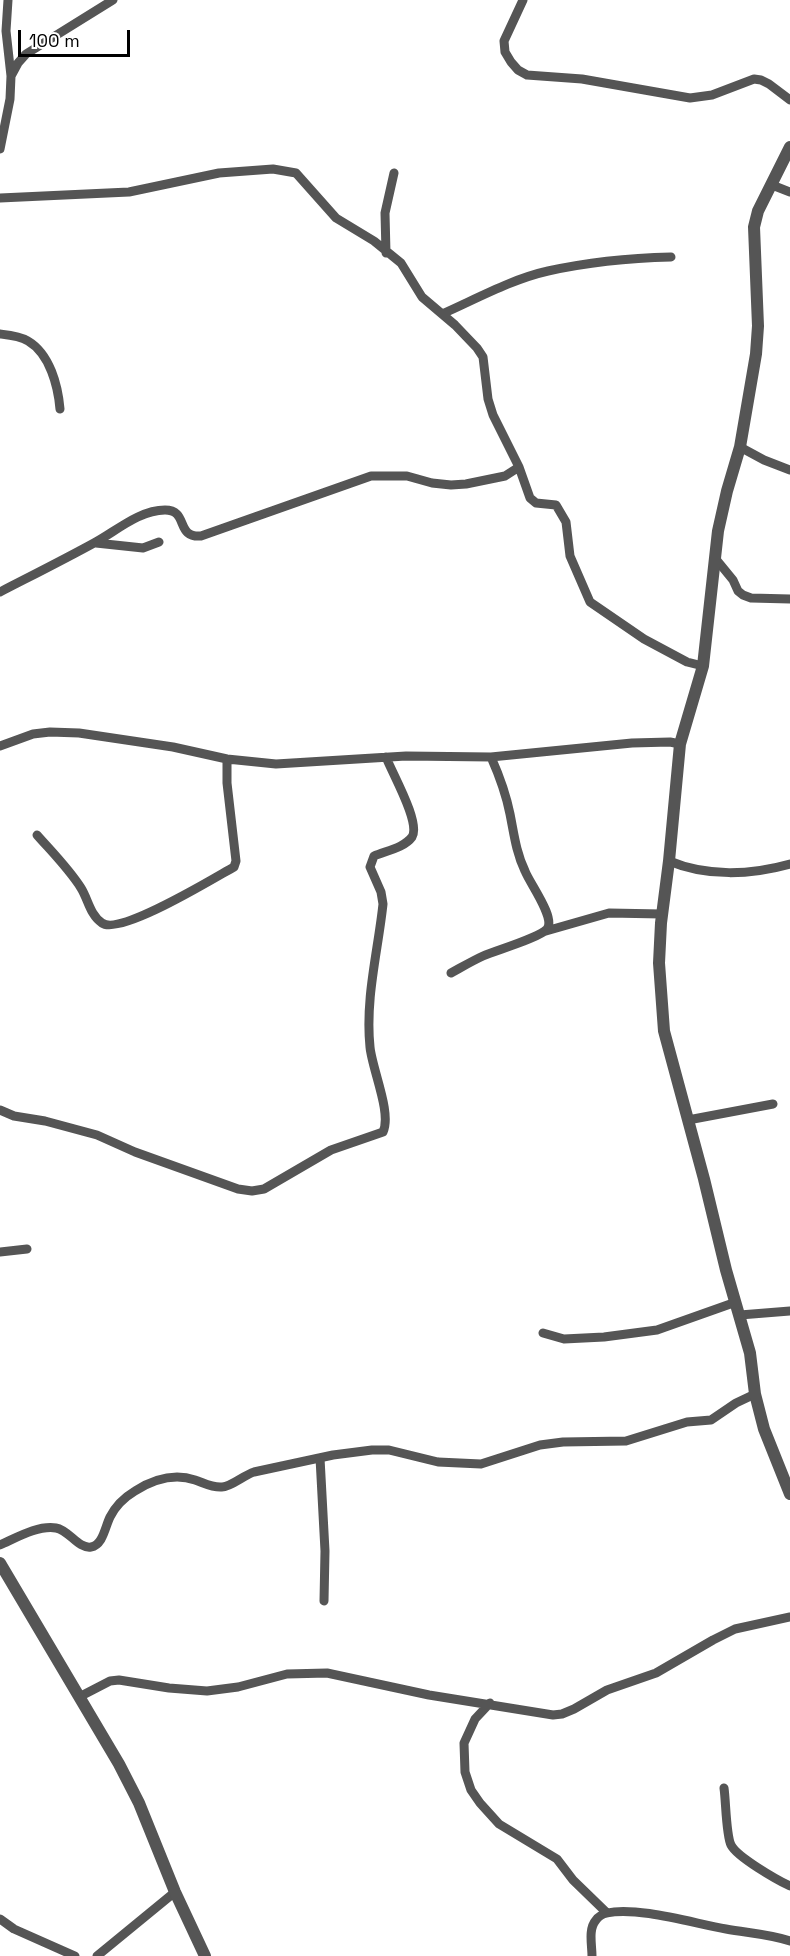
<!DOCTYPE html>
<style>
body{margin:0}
#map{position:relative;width:790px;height:1956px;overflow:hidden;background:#fff;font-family:"Space Grotesk",sans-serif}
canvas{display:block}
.scale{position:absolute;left:18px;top:30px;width:112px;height:27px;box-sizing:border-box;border:3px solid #000;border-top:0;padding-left:8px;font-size:18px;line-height:21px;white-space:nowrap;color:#000;-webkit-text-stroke:4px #fff;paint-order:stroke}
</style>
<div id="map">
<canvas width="790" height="1956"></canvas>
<div class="scale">100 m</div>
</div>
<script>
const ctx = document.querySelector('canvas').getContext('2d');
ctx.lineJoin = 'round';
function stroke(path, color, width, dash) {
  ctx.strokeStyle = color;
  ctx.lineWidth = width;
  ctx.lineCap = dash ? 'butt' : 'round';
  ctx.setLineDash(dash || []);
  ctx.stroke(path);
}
stroke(new Path2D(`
 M523 0 504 41 505 52 511 62 518 70 527 75 582 79 690 98 712 95 754 79 761 80 769 84 790 100
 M11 76 18 63 26 54 113 0
 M0 149 10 99 11 76 6 31 8 0
 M772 185 790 192
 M0 198 129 192 219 173 273 169 296 173 336 218 374 241 401 263 422 297 455 325 477 348 483 357 488 399 493 415 519 467 530 498 536 503 556 505 566 522 570 556 590 602 644 639 687 662 703 666
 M386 253 385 213 394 173
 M442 314C476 299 512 279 548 271 589 262 631 258 671 257
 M0 334C9 335 20 336 28 341 50 354 58 386 60 409
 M740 447 764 460 790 470
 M96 543 143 548 159 542
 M715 558 733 580 738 591 743 595 751 598 790 599
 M0 592C31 576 63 560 94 543 115 532 139 510 165 510 189 510 175 538 201 536L371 476H407L432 483 451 485 466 484 505 476 519 467
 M0 746 33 734 50 732 79 733 173 747 227 759 276 764 406 756 491 757 632 743 670 742 680 744
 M37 835C52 852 69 869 81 888 88 899 90 915 102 923 120 936 214 878 234 867L236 861 227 783V759
 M669 861C707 877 751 875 790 864
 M546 931 609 913 662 914
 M451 973C462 967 472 961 483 956 497 950 539 938 547 929 556 918 530 884 525 871 516 852 514 834 510 814 506 794 499 775 491 757
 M0 1110 14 1116 45 1121 97 1135 135 1152 238 1189 252 1191 264 1189 331 1150 383 1132C392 1113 372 1069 370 1047 365 999 378 951 383 904L381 892 370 867 374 856C385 851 404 848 412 837 421 823 392 773 386 757
 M688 1120 773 1104
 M0 1252 27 1249
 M740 1315 790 1311
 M543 1333 564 1339 604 1337 657 1330 736 1302
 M320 1458 325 1551 324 1601
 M0 1545C16 1538 38 1525 56 1528 69 1530 78 1549 91 1547 103 1545 105 1527 110 1517 115 1507 125 1497 135 1491 154 1479 174 1473 195 1480 204 1483 213 1488 222 1487 231 1487 244 1475 254 1472L333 1455 372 1450H389L438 1462 481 1464 540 1445 563 1442 626 1441 687 1422 711 1420 736 1403 755 1394
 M81 1696 110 1681 119 1680 169 1688 207 1691 238 1687 287 1674 327 1673 429 1695 553 1715 562 1714 574 1709 607 1690 656 1673 713 1640 735 1629 790 1617
 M490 1703 475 1719 464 1743 465 1772 471 1790 480 1803 499 1824 557 1859 573 1880 607 1913
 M724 1788C726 1802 726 1835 731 1845 737 1857 777 1880 790 1886
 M0 1919 14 1929 75 1956
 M97 1956 175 1892
 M592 1956C592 1945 588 1929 596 1920 598 1917 603 1914 607 1913 637 1906 696 1924 726 1929 748 1933 769 1934 790 1941`), '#555', 9);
stroke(new Path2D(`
 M790 147 758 211 754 227 758 326 756 354 740 447 727 491 718 531 703 666 680 744 669 861 661 923 659 963 664 1031 704 1179 726 1270 750 1353 755 1394 764 1429 790 1494
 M0 1563 119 1764 139 1803 175 1892 205 1956`), '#555', 12);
</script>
